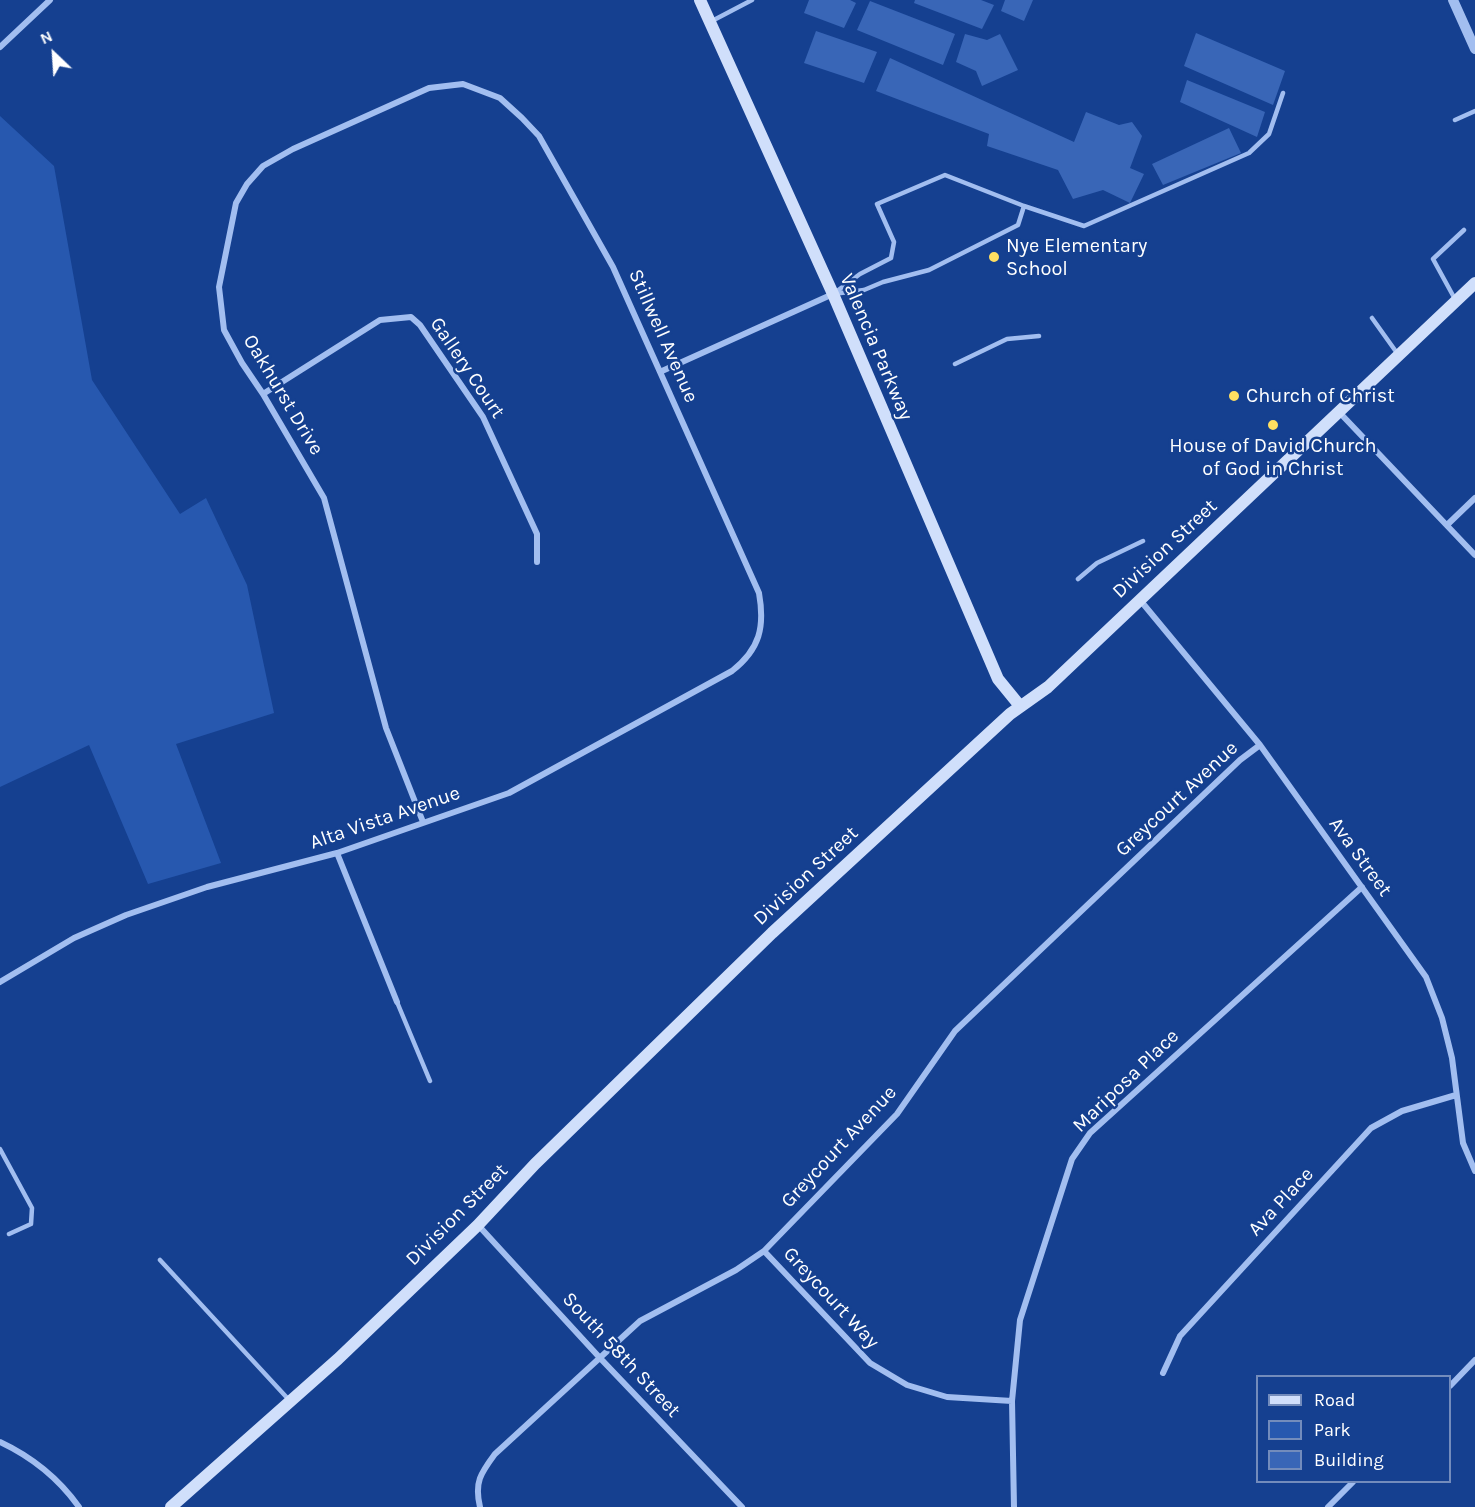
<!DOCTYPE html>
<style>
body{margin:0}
#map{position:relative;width:1475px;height:1507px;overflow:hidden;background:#154090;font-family:Karla,sans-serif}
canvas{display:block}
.legend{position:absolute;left:1256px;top:1375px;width:195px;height:108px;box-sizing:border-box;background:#154090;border:2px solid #738cbc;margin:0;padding:8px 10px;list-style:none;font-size:18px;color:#fff}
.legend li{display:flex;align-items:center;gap:12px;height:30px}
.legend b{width:30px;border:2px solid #738cbc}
.north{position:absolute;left:24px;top:24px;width:60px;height:60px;-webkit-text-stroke:4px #154090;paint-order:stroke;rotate:335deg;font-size:16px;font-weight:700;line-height:24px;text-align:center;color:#fff}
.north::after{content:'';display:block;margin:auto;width:21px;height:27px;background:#fff;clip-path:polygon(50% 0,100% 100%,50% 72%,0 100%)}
</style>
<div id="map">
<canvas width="1475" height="1507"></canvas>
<ul class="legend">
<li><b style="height:8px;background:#d0dffb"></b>Road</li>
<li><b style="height:16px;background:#2758af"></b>Park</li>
<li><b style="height:16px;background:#3966b7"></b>Building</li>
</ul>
<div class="north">N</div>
</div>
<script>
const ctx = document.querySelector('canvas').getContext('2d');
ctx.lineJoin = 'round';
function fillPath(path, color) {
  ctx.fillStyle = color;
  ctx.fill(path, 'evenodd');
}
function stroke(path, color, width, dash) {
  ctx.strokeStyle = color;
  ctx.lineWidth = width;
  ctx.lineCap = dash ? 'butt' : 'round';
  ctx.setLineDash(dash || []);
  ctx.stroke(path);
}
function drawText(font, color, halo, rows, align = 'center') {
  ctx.font = font + ' Karla,sans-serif';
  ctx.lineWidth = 5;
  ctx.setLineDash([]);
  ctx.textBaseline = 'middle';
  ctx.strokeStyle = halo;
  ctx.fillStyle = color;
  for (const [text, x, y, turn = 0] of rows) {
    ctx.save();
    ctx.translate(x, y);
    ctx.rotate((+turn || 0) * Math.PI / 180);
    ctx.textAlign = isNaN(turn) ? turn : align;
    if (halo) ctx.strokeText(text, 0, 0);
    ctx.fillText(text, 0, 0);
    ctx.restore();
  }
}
fillPath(new Path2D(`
 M0 116 54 166 92 380 180 514 206 498 247 585 274 713 176 744 221 863 148 884 89 745 0 787Z`), '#2758af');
fillPath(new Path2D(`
 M809 0H850L856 3 844 28 804 13Z
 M915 0H981L994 5 982 29 914 3Z
 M1005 0H1033L1024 21 1001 11Z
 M870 1 955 34 943 65 857 30Z
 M816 31 877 52 864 83 804 63Z
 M1196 33 1285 71 1273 105 1184 66Z
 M965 34 987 40 1000 34 1018 70 982 86 976 71 956 62Z
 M890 58 1074 142 1086 112 1119 125 1132 122 1142 136 1130 168 1144 174 1130 203 1103 190 1073 199 1058 170 987 146 989 134 876 91Z
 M1187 80 1265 112 1257 137 1180 102Z
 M1229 128 1241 153 1163 185 1152 164Z`), '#3966b7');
stroke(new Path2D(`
 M710 22 752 0
 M1455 120 1475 111
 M945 175 1024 206 1018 225 929 270 883 282 864 290 833 294 860 274 891 258 894 242 877 204Z
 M1024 206 1084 226 1249 153 1269 134 1283 93
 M1456 301 1433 259 1464 230
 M1372 318 1397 353
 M955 364 1007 339 1039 336
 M1078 579 1097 563 1143 541
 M397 1002 430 1081
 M0 1149 32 1208 31 1224 9 1234
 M160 1260 290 1401`), '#a2bef0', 4.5);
stroke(new Path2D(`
 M0 47 50 0
 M662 371 833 294
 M263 394 380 320 411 317 420 325 483 417 537 534V562
 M1339 412 1475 555
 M1447 525 1475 498
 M1140 600 1260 745 1426 977 1442 1018 1452 1058 1463 1143 1475 1171
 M337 853 397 1002
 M0 982 74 938 126 915 207 887 337 853 509 793 732 671C760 649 765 627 759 593L613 267 539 136 522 118 500 98 463 84 429 88 293 149 263 166 247 184 236 203 219 287 224 330 242 363 263 394 324 498 386 728 423 822
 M478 1225 600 1358 742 1507
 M764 1251 870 1363 907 1385 947 1397 1012 1401
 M1163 1373 1180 1336 1371 1128 1402 1111 1456 1095
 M1450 1386 1475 1360
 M0 1442C32 1457 59 1479 79 1507
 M480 1507C474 1482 481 1473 495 1454L640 1321 736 1270 764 1251 897 1114 955 1031 1240 760 1260 745
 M1014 1507 1012 1401 1020 1320 1072 1159 1090 1133 1362 887
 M1328 1507 1353 1482`), '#a2bef0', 6);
stroke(new Path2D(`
 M1453 0 1475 49`), '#a2bef0', 10);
stroke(new Path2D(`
 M700 0 833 294 998 679 1020 706
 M171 1507 338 1359 478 1225 535 1164 772 933 1010 714 1048 687 1475 283`), '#d0dffb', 12);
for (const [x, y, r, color] of [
 [994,257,6,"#ffdf61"],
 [1234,396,6,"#ffdf61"],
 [1273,425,6,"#ffdf61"]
]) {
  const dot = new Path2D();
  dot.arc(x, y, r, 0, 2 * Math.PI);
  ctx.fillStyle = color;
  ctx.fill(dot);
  stroke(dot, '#154090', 2);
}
drawText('20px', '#fff', '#154090', [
 ["Nye Elementary",1006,246],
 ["School",1006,269],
 ["Church of Christ",1246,396],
 ["House of David Church",1273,446,"center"],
 ["of God in Christ",1273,469,"center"]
], 'left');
drawText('20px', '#fff', '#154090', [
 ["Stillwell Avenue",663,336,66],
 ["Valencia Parkway",876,347,67],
 ["Gallery Court",467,368,56],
 ["Oakhurst Drive",283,395,59],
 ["Division Street",1165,549,-43],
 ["Greycourt Avenue",1177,799,-43],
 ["Alta Vista Avenue",385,818,-19],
 ["Ava Street",1360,857,54],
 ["Division Street",806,876,-43],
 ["Mariposa Place",1126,1081,-44],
 ["Greycourt Avenue",839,1147,-47],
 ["Ava Place",1281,1202,-47],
 ["Division Street",457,1215,-45],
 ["Greycourt Way",831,1298,47],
 ["South 58th Street",621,1355,47]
]);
</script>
